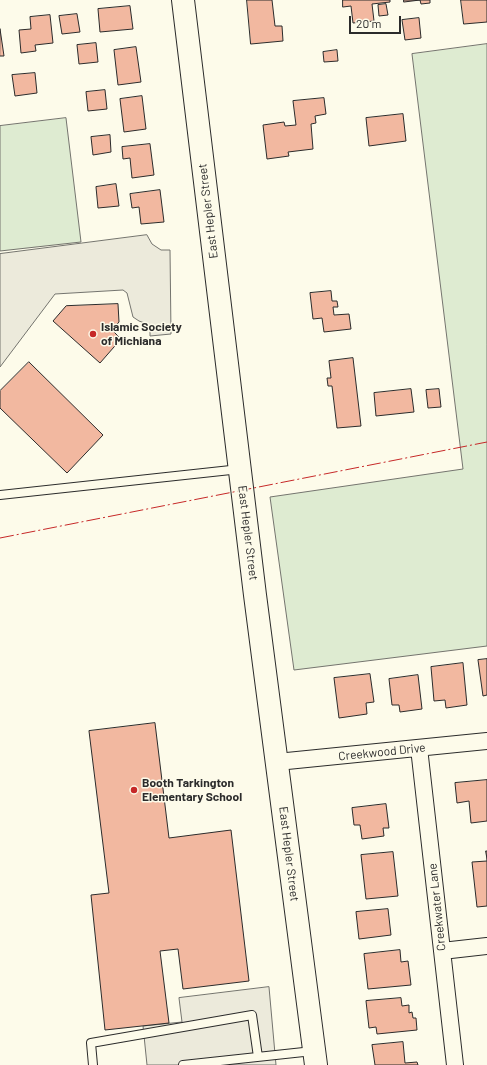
<!DOCTYPE html>
<style>
body{margin:0}
#map{position:relative;width:487px;height:1065px;overflow:hidden;background:#fdfbea;font-family:Barlow,sans-serif}
canvas{display:block}
.scale{position:absolute;left:349px;top:16px;width:52px;height:18px;box-sizing:border-box;border:2px solid #2b2b2b;border-top:0;padding-left:5px;font-size:12px;line-height:14px;white-space:nowrap;color:#2b2b2b;-webkit-text-stroke:3px #fdfbea;paint-order:stroke}
</style>
<div id="map">
<canvas width="487" height="1065"></canvas>
<div class="scale">20 m</div>
</div>
<script>
const ctx = document.querySelector('canvas').getContext('2d');
ctx.lineJoin = 'round';
function fillPath(path, color) {
  ctx.fillStyle = color;
  ctx.fill(path, 'evenodd');
}
function stroke(path, color, width, dash) {
  ctx.strokeStyle = color;
  ctx.lineWidth = width;
  ctx.lineCap = dash ? 'butt' : 'round';
  ctx.setLineDash(dash || []);
  ctx.stroke(path);
}
function drawText(font, color, halo, rows, align = 'center') {
  ctx.font = font + ' Barlow,sans-serif';
  ctx.lineWidth = 3;
  ctx.setLineDash([]);
  ctx.textBaseline = 'middle';
  ctx.strokeStyle = halo;
  ctx.fillStyle = color;
  for (const [text, x, y, turn = 0] of rows) {
    ctx.save();
    ctx.translate(x, y);
    ctx.rotate((+turn || 0) * Math.PI / 180);
    ctx.textAlign = isNaN(turn) ? turn : align;
    if (halo) ctx.strokeText(text, 0, 0);
    ctx.fillText(text, 0, 0);
    ctx.restore();
  }
}
const green = new Path2D(`
 M487 44V646L294 670 270 497 463 469 412 54Z
 M66 118 81 242 0 251V126Z`);
fillPath(green, '#deebd1');
stroke(green, '#74746e', 1);
const parking = new Path2D(`
 M147 235 152 244 161 250H170L171 334 150 336V325L139 321 133 317 127 293 123 290 55 294 0 367V254Z
 M269 987 276 1065H147L143 1026 182 1022 179 998Z`);
fillPath(parking, '#eceadb');
stroke(parking, '#74746e', 1);
const building = new Path2D(`
 M247 0H272L275 26H282L283 41 251 44Z
 M343 0H390V2L372 4 374 21 353 23 351 6 343 7Z
 M404 0H430V3L421 4 420 0 404 2Z
 M461 0H487V22L464 24Z
 M386 4 388 15 379 16 378 5Z
 M130 6 133 29 100 32 98 9Z
 M77 14 80 32 62 34 59 16Z
 M50 15 53 43 35 45 36 51 21 53 19 30 31 29 30 17Z
 M419 18 421 38 405 40 402 20Z
 M0 29 4 56H0Z
 M96 43 98 62 79 64 77 45Z
 M136 47 141 82 118 85 114 50Z
 M337 50 338 61 324 62 323 52Z
 M35 73 37 93 15 96 12 75Z
 M105 90 107 109 88 111 86 92Z
 M142 96 146 129 124 132 120 99Z
 M324 98 326 114 315 116 316 123 311 124 313 149 288 152 289 156 267 159 263 125 284 122 285 126 296 125 293 101Z
 M403 114 406 141 369 146 366 118Z
 M110 135 111 152 93 155 91 137Z
 M150 144 154 175 132 178 130 158 123 159 122 147Z
 M116 184 119 206 98 208 96 187Z
 M160 190 164 222 141 224 139 207 132 208 130 194Z
 M331 291 332 301H337L338 307H333L334 315 349 314 351 329 324 332 322 318 313 319 310 293Z
 M118 304 119 322 112 330 121 339 100 363 53 321 66 306Z
 M353 358 361 426 337 428 332 386H328L327 378H331L329 361Z
 M29 362 103 435 67 473 0 408V391Z
 M411 389 414 412 376 416 374 393Z
 M439 389 441 407 428 408 426 390Z
 M487 659V695L483 696 478 660Z
 M463 663 467 705 446 708 445 700 434 701 431 667Z
 M370 674 374 702 366 703 367 714 339 718 334 678Z
 M418 675 422 709 400 712 399 705H392L389 679Z
 M155 723 169 838 231 830 249 981 183 989 178 949 160 951 169 1023 105 1030 91 895 109 893 89 731Z
 M487 780V821L471 823 469 801 457 803 455 783Z
 M386 804 389 828H383L384 836 362 839 360 825H354L352 808Z
 M486 851H487V906L477 907 472 862 487 861Z
 M393 852 398 896 366 899 361 855Z
 M388 909 391 935 359 939 356 912Z
 M400 950 401 962 408 961 411 985 368 989 364 954Z
 M401 998 402 1006 409 1005V1013L412 1012 413 1018H416L417 1030 377 1034 376 1027 369 1028 366 1001Z
 M403 1042 405 1063 417 1062 418 1065H375L372 1045Z`);
fillPath(building, '#f2b8a0');
stroke(building, '#2b2b2b', 1);
const lane = new Path2D(`
 M0 495 240 469
 M93 1065 91 1043 252 1015 258 1057
 M183 1065 313 1051`);
const street = new Path2D(`
 M419 748 455 1065
 M277 762 487 741
 M442 951 487 946`);
const secondary = new Path2D(`
 M183 0 255 595 316 1065`);
stroke(lane, '#2b2b2b', 10);
stroke(street, '#2b2b2b', 18);
stroke(secondary, '#2b2b2b', 24);
stroke(lane, '#fdfbea', 8);
stroke(street, '#fdfbea', 16);
stroke(secondary, '#fdfbea', 22);
stroke(new Path2D(`
 M0 538 487 442`), '#c62828', 1, [14, 3, 2, 3]);
for (const [x, y, r, color] of [
 [93,334,4,"#c62828"],
 [134,790,4,"#c62828"]
]) {
  const dot = new Path2D();
  dot.arc(x, y, r, 0, 2 * Math.PI);
  ctx.fillStyle = color;
  ctx.fill(dot);
  stroke(dot, '#fdfbea', 1.5);
}
drawText('12px', '#2b2b2b', '#fdfbea', [
 ["East Hepler Street",208,211,-97],
 ["East Hepler Street",248,533,83],
 ["Creekwood Drive",382,752,-6],
 ["East Hepler Street",289,854,83],
 ["Creekwater Lane",437,907,-96]
]);
drawText('bold 12px', '#2b2b2b', '#fdfbea', [
 ["Islamic Society",101,327],
 ["of Michiana",101,341],
 ["Booth Tarkington",142,783],
 ["Elementary School",142,797]
], 'left');
</script>
